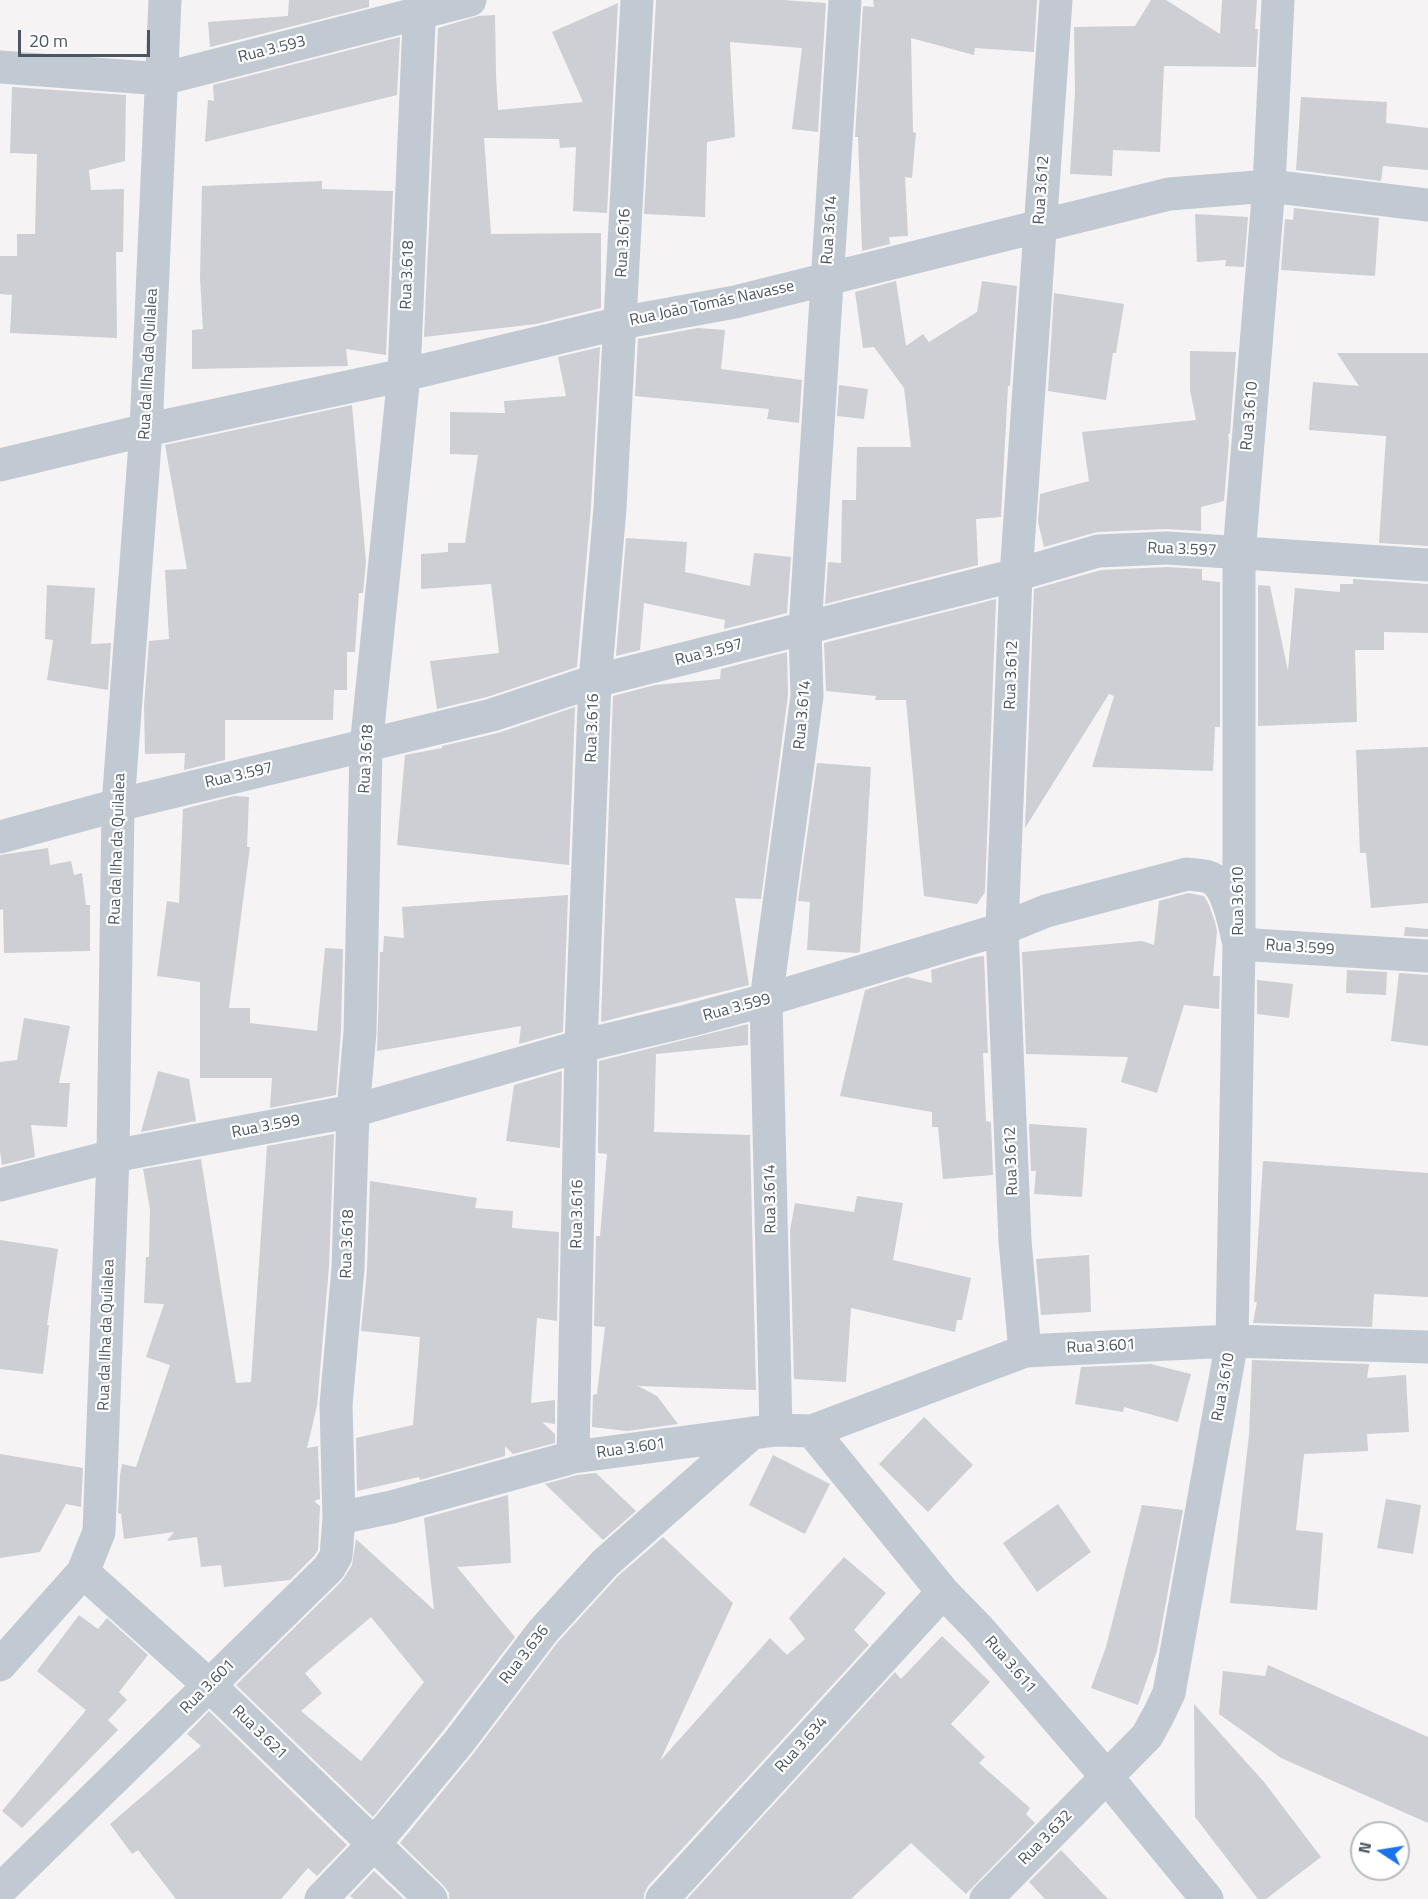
<!DOCTYPE html>
<meta charset="utf-8">
<style>
body{margin:0}
#map{position:relative;width:1428px;height:1899px;overflow:hidden;background:#f5f3f3;font-family:"Titillium Web",sans-serif}
canvas{display:block}
.north{position:absolute;left:1350px;top:1821px;width:60px;height:60px;box-sizing:border-box;background:#fff;border:2px solid #b7bbc0;border-radius:50%;rotate:282deg;font-size:16px;font-weight:700;line-height:24px;text-align:center;color:#4a5661}
.north::after{content:'';display:block;margin:auto;width:21px;height:27px;background:#1a73e8;clip-path:polygon(50% 0,100% 100%,50% 72%,0 100%)}
.scale{position:absolute;left:18px;top:30px;width:132px;height:27px;box-sizing:border-box;border:3px solid #4a5661;border-top:0;padding-left:8px;font-size:18px;line-height:21px;white-space:nowrap;color:#4a5661;-webkit-text-stroke:4px #fff;paint-order:stroke}
</style>
<div id="map">
<canvas width="1428" height="1899"></canvas>
<div class="north">N</div>
<div class="scale">20 m</div>
</div>
<script>
const ctx = document.querySelector('canvas').getContext('2d');
ctx.lineJoin = 'round';
function fillPath(path, color) {
  ctx.fillStyle = color;
  ctx.fill(path, 'evenodd');
}
function stroke(path, color, width, dash) {
  ctx.strokeStyle = color;
  ctx.lineWidth = width;
  ctx.lineCap = dash ? 'butt' : 'round';
  ctx.setLineDash(dash || []);
  ctx.stroke(path);
}
function drawText(font, color, halo, rows, align = 'center') {
  ctx.font = font + ' "Titillium Web",sans-serif';
  ctx.lineWidth = 4.5;
  ctx.setLineDash([]);
  ctx.textBaseline = 'middle';
  ctx.strokeStyle = halo;
  ctx.fillStyle = color;
  for (const [text, x, y, turn = 0] of rows) {
    ctx.save();
    ctx.translate(x, y);
    ctx.rotate((+turn || 0) * Math.PI / 180);
    ctx.textAlign = isNaN(turn) ? turn : align;
    if (halo) ctx.strokeText(text, 0, 0);
    ctx.fillText(text, 0, 0);
    ctx.restore();
  }
}
fillPath(new Path2D(`
 M289 0H369V7L210 47 208 22 288 16Z
 M656 0H783L826 3 818 132 792 129 802 48 730 42 735 137 707 142 705 217 644 214Z
 M873 0H1037L1034 52 975 48 974 55 911 38 913 132 916 133 912 178 905 177 908 236 889 237 890 244 862 251 858 137H855L863 6 874 7Z
 M1151 0H1166L1220 34 1222 0H1257L1255 29H1258L1256 67 1164 66 1160 152 1113 150 1112 176 1070 174 1075 91 1074 27 1135 26Z
 M618 3 607 213 573 211 576 147 560 148 559 139 484 138 491 234 601 233V308L536 324 424 337 438 28 478 16 495 15 496 75 498 110 583 102 552 32Z
 M400 37 397 95 205 142 208 100 214 101 213 85Z
 M12 87 126 95 125 161 89 170 91 190 124 189 123 252H116L117 338 10 333 12 295 0 294V256H17V234H35L37 154 10 153Z
 M1301 97 1387 102 1386 123 1428 128V170L1383 166 1381 181 1296 170Z
 M322 181V189L393 191 386 355 346 349 348 366 192 369V330L203 329 200 278 202 186Z
 M1294 208 1379 218 1375 276 1281 270 1285 219 1293 220Z
 M1195 214 1248 217 1244 267 1225 266 1226 260 1197 262Z
 M896 281 906 346 923 334 929 342 977 312 982 281 1017 286 1010 386H1008L1001 517 976 519 978 565 825 604 828 562 841 563 842 500H856L857 447H911L904 388 874 347 863 348 855 292Z
 M1054 293 1124 304 1116 353H1113L1106 400 1048 391Z
 M698 328 725 330 721 369 802 380 799 423 767 419 769 409 635 396 638 339Z
 M600 347 591 507 577 667 487 697 437 709 430 661 499 653 491 584 421 589V554L448 552V543H465L478 455 450 454V412L505 413 504 401 566 396 558 357Z
 M1190 351 1236 352 1230 434H1228L1229 442 1224 501 1201 507V531L1166 529 1097 532 1044 547 1038 522 1040 494 1089 481 1082 432 1196 420 1190 390Z
 M1337 353H1428V546L1379 543 1386 436 1309 430 1313 382 1359 386Z
 M839 385 868 389 864 419 837 416Z
 M352 405 366 562 363 593H359L355 652H347V690H334L333 720H225V760L184 770 185 753 145 754 144 706 149 641 169 639 165 570 187 569 165 445Z
 M626 538 687 542 685 572 750 586 754 553 791 557 787 613 724 629 725 620 644 603 640 650 616 656Z
 M1167 567 1202 569V580L1220 582V727H1215L1213 771 1092 767 1114 696 1109 694 1025 828 1034 589 1101 570Z
 M1353 579 1428 584V633L1384 632V650H1355L1357 722 1258 726V585L1270 586 1288 671 1295 588 1340 592V584H1353Z
 M47 585 95 588 91 644 111 643 108 690 47 680 53 640 45 639Z
 M996 599 985 892 977 904 924 896 906 700H875L876 696 826 691 824 643Z
 M787 652 788 695 761 899 735 898 749 985 601 1022 613 696 655 685 720 679 721 669Z
 M575 707 569 865 397 845 405 755 442 748V746L498 733Z
 M1428 747V903L1371 908 1366 853H1360L1356 750Z
 M817 763 871 767 860 952 857 953 807 950 810 902 798 901Z
 M234 796 249 797 247 847H250L229 1008H250V1023L317 1031 325 948 343 949 341 1031 336 1095 270 1108 272 1078H200V982L157 976 167 901 179 903 183 809Z
 M48 848 50 865 71 861 74 875 82 873 86 905H90V951L4 953 3 909 0 910V855Z
 M1188 893 1204 896 1209 905 1215 922 1217 931 1213 976H1220L1219 1009 1184 1005 1157 1093 1121 1082 1128 1057 1026 1054 1022 952 1142 941 1154 945 1159 901Z
 M568 895 563 1032 519 1044 521 1026 377 1051 380 952H383L384 936 404 938 402 907Z
 M1405 927 1428 929V937L1404 936Z
 M984 956 988 1053H983L986 1121 991 1122 993 1175 943 1179 938 1127H932V1112L840 1096 865 990 907 977 932 983 931 970 975 957Z
 M1347 970 1387 972 1386 995 1346 993Z
 M1399 973 1428 975V1046L1391 1041Z
 M1257 980 1293 984 1289 1018 1257 1014Z
 M24 1018 70 1026 59 1083H70L67 1127 31 1125 35 1157 2 1165 0 1151V1062L17 1060Z
 M748 1024V1045L656 1054 654 1132 750 1135 756 1390 638 1386 657 1396 678 1424 627 1431 592 1427 593 1395 597 1394 605 1327 594 1326 596 1236H600L607 1154 598 1153 599 1061Z
 M158 1071 189 1079 196 1121 141 1132Z
 M562 1071 560 1148 506 1141 514 1085Z
 M1029 1124 1087 1128 1082 1197 1034 1194 1036 1171H1031Z
 M334 1134 329 1267 317 1406 307 1448 318 1446 320 1499 314 1501 320 1506 318 1550 314 1556 290 1580 224 1587 221 1565 201 1567 197 1537 167 1541 174 1532 124 1539 121 1514 118 1513 120 1475 122 1464 136 1467 170 1365 146 1357 164 1304 144 1303 146 1257H149L150 1209 143 1169 201 1159 236 1383 251 1382 267 1146Z
 M1263 1161 1428 1173V1297L1374 1294 1372 1327 1253 1323 1257 1302H1254Z
 M370 1181 477 1198 475 1208 513 1211 512 1228 559 1232 557 1321 537 1318 531 1403 555 1400V1424L542 1422 555 1434V1443L513 1454 505 1446V1456L420 1480 419 1477 357 1491 356 1438 413 1425 420 1337 361 1331 367 1270Z
 M857 1196 903 1203 893 1260 971 1278 962 1320H957L955 1332 851 1308 846 1382 794 1379 790 1230 795 1203 854 1212Z
 M0 1240 58 1249 47 1325H49L43 1374 0 1369Z
 M1089 1255 1091 1312 1041 1315 1036 1259Z
 M1252 1360 1369 1364 1367 1378 1406 1375 1409 1432 1367 1434 1368 1451 1304 1454 1296 1530 1323 1533 1317 1610 1230 1603 1249 1435Z
 M1151 1364 1191 1374 1178 1422 1124 1407 1123 1412 1075 1404 1081 1367Z
 M924 1417 973 1465 928 1512 879 1464Z
 M0 1454 83 1468 81 1507 66 1504 40 1552 0 1558Z
 M773 1455 830 1484 805 1534 749 1505Z
 M596 1473 636 1511 603 1540 545 1484 577 1475Z
 M508 1495 511 1563 457 1567 515 1637 443 1731 373 1817 236 1685 342 1581 352 1565 356 1539 434 1610 424 1518ZM371 1617 424 1682 361 1761 301 1711 322 1693 305 1673Z
 M1386 1499 1421 1505 1413 1554 1377 1548Z
 M1058 1504 1091 1552 1037 1592 1003 1543Z
 M1142 1505 1183 1510 1157 1651 1138 1705 1091 1688 1106 1647Z
 M663 1537 733 1603 660 1761 770 1638 787 1655 805 1639 789 1618 844 1557 886 1593 854 1630 869 1645 648 1886 644 1894V1899H449V1893L444 1886 400 1843 473 1754 557 1643 618 1576Z
 M79 1615 98 1629 107 1618 148 1655 119 1692 127 1700 108 1720 118 1730 22 1828 2 1811 86 1710 37 1671Z
 M942 1636 990 1682 951 1724 985 1757 979 1763 1030 1808 1026 1814 1035 1823 966 1894 911 1843 851 1899H687L895 1672 901 1679Z
 M1268 1665 1428 1737V1823L1281 1758 1219 1714 1223 1671 1265 1676Z
 M1194 1704 1264 1782 1321 1857 1266 1899H1258L1195 1817Z
 M209 1711 347 1845 317 1876 308 1868 281 1899H176L138 1850 132 1854 110 1824 201 1746 187 1734Z
 M1061 1850 1108 1899H1045L1029 1882Z
 M374 1871 404 1899H354L350 1896Z`), '#cdcfd5');
stroke(new Path2D(`
 M0 67 162 79 470 0
 M0 465 146 430 404 375 620 323 735 302 1169 194 1269 186 1428 205
 M0 837 118 805 492 715 595 681 1016 575 1098 551 1167 548 1428 565
 M0 1185 113 1156 353 1111 581 1046 691 1020 766 1000 1002 929 1046 911 1187 874C1194 875 1204 875 1211 878 1229 887 1234 925 1239 944L1428 956
 M1025 1351 1015 1241 1002 929 1016 575 1056 0
 M776 1430 766 1000 807 696 805 629 845 0
 M812 1431 943 1592 980 1630 1106 1776 1207 1899
 M573 1457 581 1046 595 681 610 508 637 0
 M339 1518 336 1405 348 1268 353 1111 360 1032 366 747 404 375 420 0
 M83 1572 210 1686 431 1899
 M0 1665 83 1572 99 1532 113 1156 118 805 146 430 165 0
 M0 1890 329 1568 336 1556 339 1518 392 1507 573 1457 776 1430 812 1431 1025 1351 1232 1341 1428 1347
 M321 1899 375 1843 458 1743 543 1631 605 1563 752 1433
 M662 1899 943 1592
 M986 1899 1147 1736 1158 1716 1169 1693 1232 1341 1239 944V553L1269 186 1278 0`), '#c1cad2', 33);
drawText('16px', '#4a5661', '#fff', [
 ["Rua 3.593",272,50,-14],
 ["Rua 3.612",1042,190,-86],
 ["Rua 3.614",830,230,-86],
 ["Rua 3.616",624,243,-87],
 ["Rua 3.618",408,275,-88],
 ["Rua João Tomás Navasse",712,304,-12],
 ["Rua da Ilha da Quilalea",149,364,-87],
 ["Rua 3.610",1250,416,-85],
 ["Rua 3.597",1182,550,2],
 ["Rua 3.597",709,653,-14],
 ["Rua 3.612",1012,675,-88],
 ["Rua 3.614",803,715,-85],
 ["Rua 3.616",593,728,-88],
 ["Rua 3.618",367,759,-87],
 ["Rua 3.597",239,776,-13],
 ["Rua da Ilha da Quilalea",118,849,-88],
 ["Rua 3.610",1239,901,-90],
 ["Rua 3.599",1300,948,4],
 ["Rua 3.599",737,1008,-15],
 ["Rua 3.599",266,1127,-11],
 ["Rua 3.612",1012,1161,-92],
 ["Rua 3.614",771,1199,-91],
 ["Rua 3.616",578,1214,-89],
 ["Rua 3.618",348,1244,-88],
 ["Rua da Ilha da Quilalea",107,1335,-88],
 ["Rua 3.601",1101,1347,-3],
 ["Rua 3.610",1224,1387,-80],
 ["Rua 3.601",631,1449,-8],
 ["Rua 3.636",525,1655,-52],
 ["Rua 3.611",1010,1665,49],
 ["Rua 3.601",208,1687,-45],
 ["Rua 3.621",259,1733,44],
 ["Rua 3.634",802,1745,-48],
 ["Rua 3.632",1046,1838,-46]
]);
</script>
